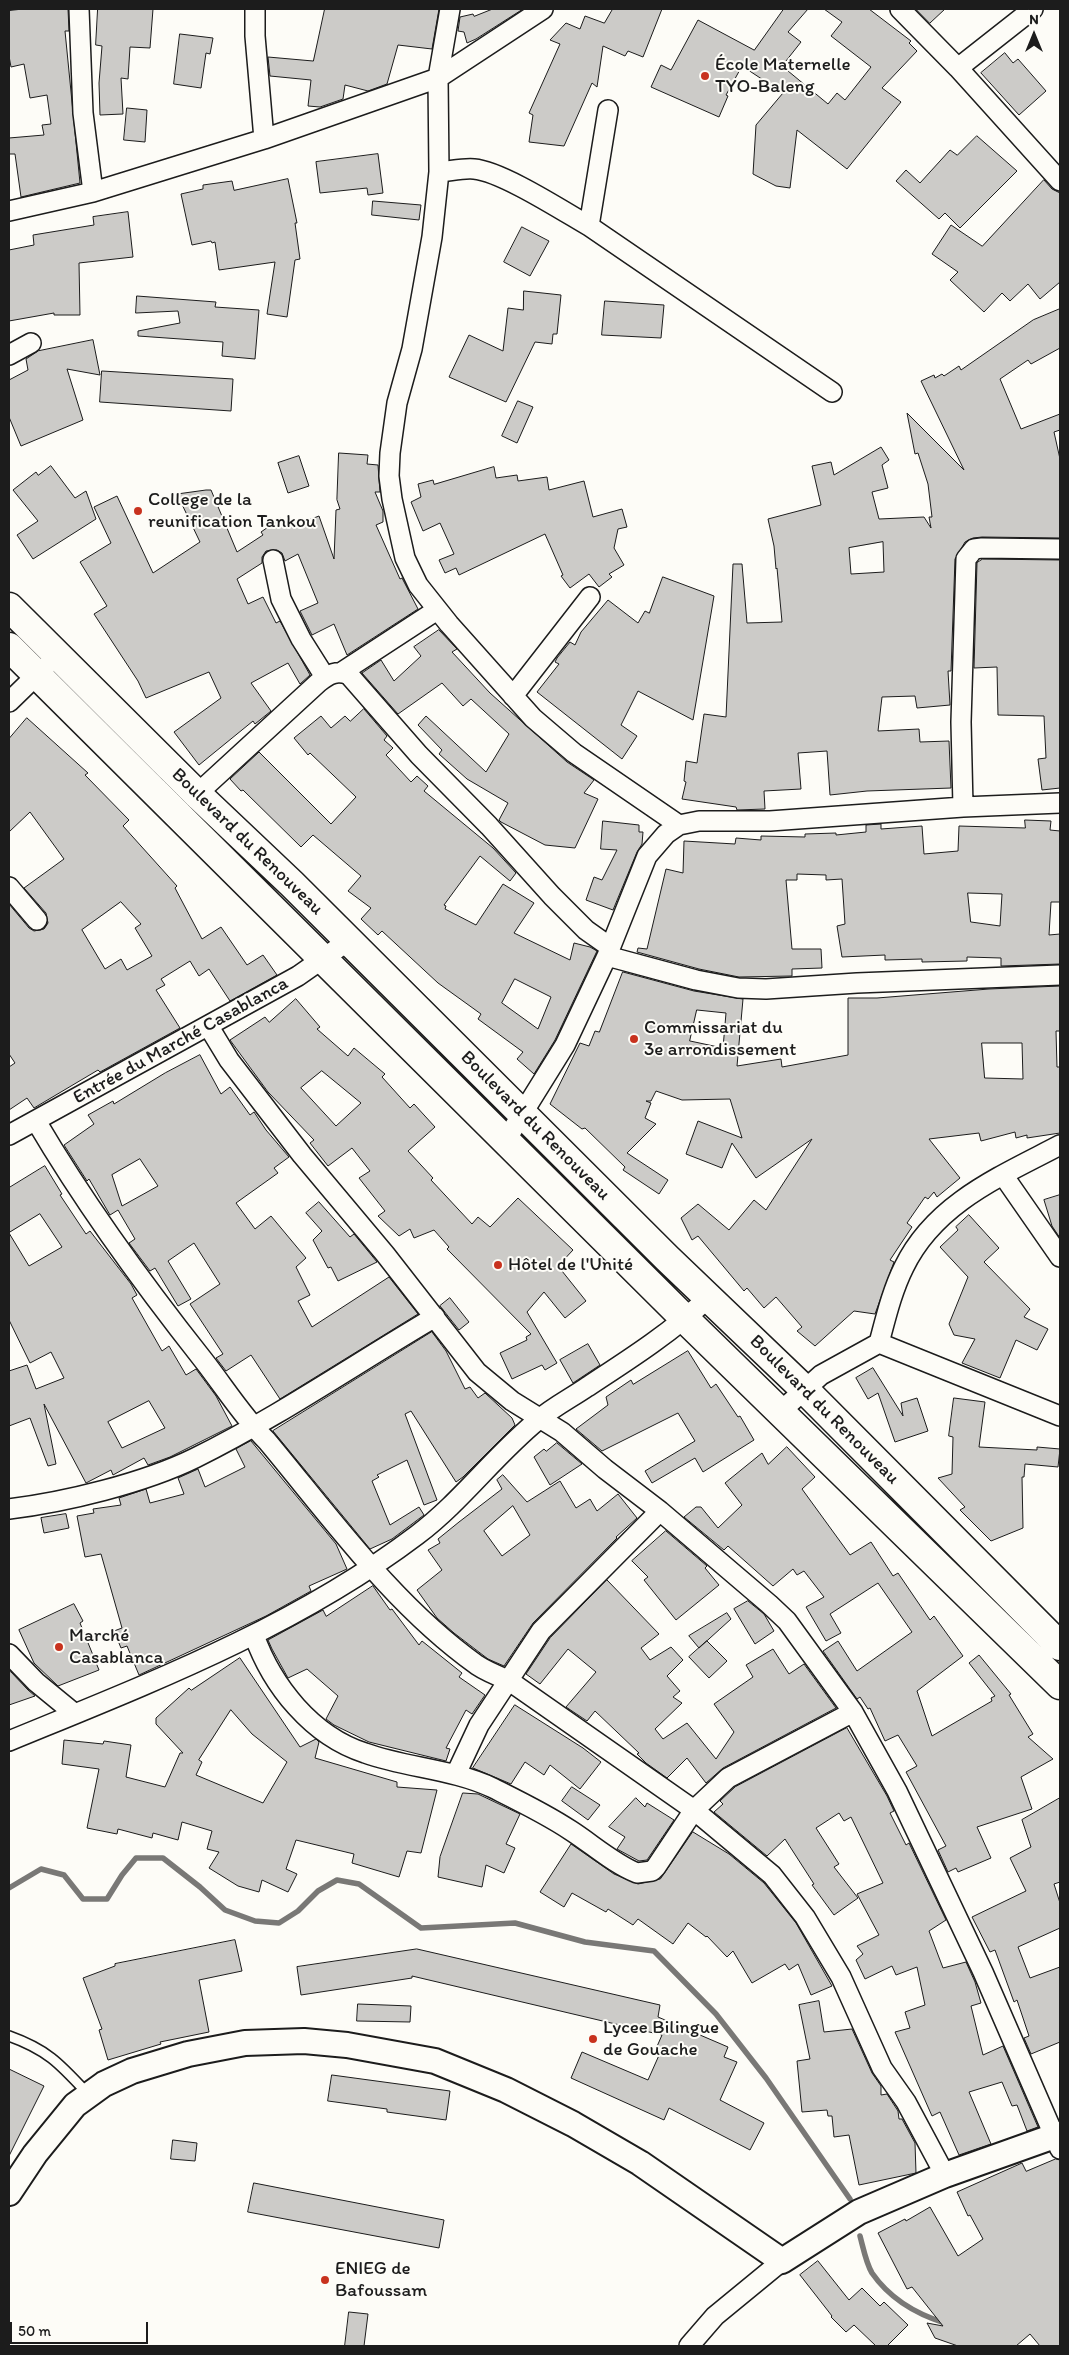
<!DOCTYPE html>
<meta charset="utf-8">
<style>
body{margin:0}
#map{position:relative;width:1069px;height:2355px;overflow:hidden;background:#fdfcf7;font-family:Itim,sans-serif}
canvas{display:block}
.frame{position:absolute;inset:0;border:10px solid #1c1c1c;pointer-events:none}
.north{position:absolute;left:1009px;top:10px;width:50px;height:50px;-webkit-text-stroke:4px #fdfcf7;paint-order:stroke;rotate:0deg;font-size:14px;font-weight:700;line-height:20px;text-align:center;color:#1c1c1c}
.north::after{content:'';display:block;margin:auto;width:18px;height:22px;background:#1c1c1c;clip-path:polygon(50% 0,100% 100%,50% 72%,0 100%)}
.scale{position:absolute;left:10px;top:2322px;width:138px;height:22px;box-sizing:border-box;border:2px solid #1c1c1c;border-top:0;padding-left:6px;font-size:15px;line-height:18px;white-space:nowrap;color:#1c1c1c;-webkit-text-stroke:4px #fdfcf7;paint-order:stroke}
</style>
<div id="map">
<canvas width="1069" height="2355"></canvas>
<div class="frame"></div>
<div class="north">N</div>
<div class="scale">50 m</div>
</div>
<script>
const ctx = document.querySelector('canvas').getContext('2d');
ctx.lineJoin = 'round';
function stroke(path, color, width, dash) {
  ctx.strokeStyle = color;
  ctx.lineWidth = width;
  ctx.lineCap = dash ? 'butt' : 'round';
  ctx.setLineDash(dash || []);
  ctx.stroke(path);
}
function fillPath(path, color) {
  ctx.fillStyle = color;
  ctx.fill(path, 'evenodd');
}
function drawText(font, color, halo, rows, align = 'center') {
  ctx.font = font + ' Itim,sans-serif';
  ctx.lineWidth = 4;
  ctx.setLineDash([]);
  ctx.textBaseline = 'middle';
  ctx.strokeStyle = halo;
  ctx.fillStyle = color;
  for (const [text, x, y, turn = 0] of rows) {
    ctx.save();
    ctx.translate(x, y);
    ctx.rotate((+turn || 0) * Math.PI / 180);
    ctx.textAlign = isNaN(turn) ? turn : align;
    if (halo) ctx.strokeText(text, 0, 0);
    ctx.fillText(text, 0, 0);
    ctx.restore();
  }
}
stroke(new Path2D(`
 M9 1888 41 1869 64 1875 83 1899H107L122 1875 136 1858H163L200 1887 225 1910 255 1921 279 1923 298 1911 318 1891 337 1880 359 1884 421 1928 515 1923 585 1942 654 1951 716 2014 766 2078 850 2199
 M860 2236C863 2247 866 2263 872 2273 890 2299 916 2314 945 2323`), '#797876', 5.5);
const building = new Path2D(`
 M23 9H68L69 31H65L80 183 21 197 15 154H9V138L44 135 42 125 51 124 47 95 30 98 24 64 11 67 9 56V11Z
 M98 9H153L150 48 130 47 128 79 121 78 123 114 100 115 99 83 102 46 96 45Z
 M325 9H439L432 49 398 45 387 84 368 91 345 85 343 99 320 107 308 106 311 80 270 76 268 57 313 61Z
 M493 9H523L476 39 467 43 464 32 458 31 460 17 473 14 474 16Z
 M613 9H662L643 57 628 51 625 56 603 46 597 87 592 83 564 146 529 142 533 115 529 113 560 44 550 40 566 23 580 29 585 16 604 23Z
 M784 9H808L788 32 801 42 782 66 828 104 837 93 845 100 871 67 831 36 842 22 824 9H869L911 41 909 43 917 51 882 88 901 102 847 169 797 130 790 188 776 186 753 174 756 125 783 93 742 66 726 95 728 96 719 117 651 87 661 65 671 70 698 20 754 50Z
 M916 9H945L930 23Z
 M180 34 213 38 210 54 206 53 201 88 174 84Z
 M1005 53 1013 63 1018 59 1046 91 1019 115 981 73Z
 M127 108 147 110 145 142 124 140Z
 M977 136 1017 171 960 228 945 213 939 219 896 181 906 170 920 183 950 150 957 155Z
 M378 154 383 193 368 195 367 188 320 193 316 162Z
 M288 179 297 223H295L300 259 295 260 287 317 267 314 275 262 219 270 215 242 212 243 211 241 192 245 181 194 203 189V185L232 181 234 190Z
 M1044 180 1052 189 1060 193V282L1040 299 1028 284 1010 301 1002 293 984 312 950 280 958 272 932 254 951 225 982 246Z
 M373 201 421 205 419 220 372 215Z
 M128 212 133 257 79 263 80 315H54V313L9 321V250L34 245 33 235 94 225 93 217Z
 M522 227 549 241 530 276 504 262Z
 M524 291 561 295 557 334H553L552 344 535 342 506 402 449 377 469 335 503 351 508 308 523 310Z
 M137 296 216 302 215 307 259 310 255 359 222 356 223 342 138 336V331L180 323 178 311 136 313Z
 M605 301 664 305 661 338 602 335Z
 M1060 309V348L1031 364 1028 360 1000 379 1021 429 1060 414V430L1054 432 1060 459V538L982 537 973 538 965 542 955 559 951 671H948L950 705 917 708 915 696 882 697 878 731 919 729 920 742 949 741 951 788 867 791 830 795 827 751 798 753 801 789 764 791 765 809 737 810 736 807 682 799 686 782 684 781 686 761 697 763 704 714 726 717 733 564H742L747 623 782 622 777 568 776 569 774 546 768 519 821 505 812 466 831 462 834 475 881 447 889 460 882 465 888 488 872 492 879 519 924 517 931 528 929 517H932L928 484 918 453 915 454 907 413 964 470 921 381 934 375 935 378 942 374 944 376 959 366 961 370 1033 320ZM883 542 884 572 851 574 849 548Z
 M93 340 100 375 67 369 83 420 21 446 9 417V380L28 370 26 359 38 351Z
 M102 371 233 379 231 411 100 402Z
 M518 401 533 407 517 443 502 436Z
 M339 453 368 455 367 464 378 465 380 492H375L383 511V522L376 525 400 579 402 578 418 609 347 655 334 624 312 635 300 611 318 603 298 554 285 561 282 553 277 550 266 551 262 557V563L237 579 248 604 263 597 276 623 280 621 310 675 300 684 288 663 251 683 271 711 255 724 253 721 199 765 174 732 221 698 209 672 146 698 138 681 94 614 107 606 80 562 111 543 94 507 117 496 153 573 200 542 177 494 206 490H211L237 552 263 535 261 532 281 518 288 528 319 516 334 559 336 510 340 509 337 500Z
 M299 456 309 486 288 493 278 463Z
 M51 466 75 498 86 491 96 519 33 559 17 535 38 521 13 490 36 472 38 475Z
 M494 467 496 478 517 475 518 481 547 477 549 490 584 481 593 517 622 509 627 527 618 529 614 548 624 565 609 574 612 577 599 587 589 574 570 588 561 576 563 575 545 534 459 575 456 568 445 573 439 560 454 554 440 523 423 531 411 502 421 497 418 484 433 480 434 484Z
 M983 559 1060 560V788L1042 790 1038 759 1046 758 1044 716 998 715 997 667 974 668 977 563Z
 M663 577 714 596 693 720 638 691 621 725 637 736 622 759 537 692 559 664 555 662 557 658 570 642 575 645 581 632 608 600 638 623 645 611 649 613Z
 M439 630 457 649 452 652 490 693 567 762 594 780 584 793 598 799 575 848 545 845 501 822 499 820 508 803 467 779 439 754 442 750 418 725 426 716 486 772 509 734 471 699 463 706 442 683 398 714 362 673 381 660 394 681 421 656 414 647Z
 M364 709 387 736 384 740 393 748 386 755 411 782 417 776 428 786 424 791 493 848 516 873 510 881 480 856 444 905 446 906 445 909 476 925 503 884 534 903 514 933 570 960 574 943 590 947 597 951 555 1040 534 1074 517 1059 523 1052 478 1019 481 1014 438 983 382 931 378 935 361 919 371 908 348 891 361 876 313 835 301 847 243 790 241 791 230 779 259 752 331 824 356 797 310 753 308 755 294 738 321 716 331 728 345 716 350 721ZM515 979 551 997 538 1029 502 1003Z
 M27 718 88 773 85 775 129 820 123 826 177 886 175 888 202 939 221 927 247 965 263 955 277 975 230 1001 209 969 199 976 190 961 161 979 165 985 156 990 180 1028 100 1072 98 1070 34 1108 27 1098 9 1110V1067L15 1063 9 1054V904L29 928 34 931 44 929 48 923 46 913 24 888 64 859 30 812 9 832V739ZM121 902 141 924 135 928 152 956 127 970 121 959 105 969 82 930Z
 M1025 820 1051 821 1050 830 1060 831V902H1051L1049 935 1060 934V964L1001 966V958L967 957V961L922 962V959L885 960V955L842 957 837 926 845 924 842 879 826 880V875L797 874V880H786L792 949H821L822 968 792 969V976L739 977 699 969 637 952 638 948 647 949 666 869 683 873 684 841 735 844 736 838 761 840V836L805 837V834L836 833V835L866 832V825L881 824V829L922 826 924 854 958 851 959 826 1025 828ZM968 893 1002 894 1000 926 971 922Z
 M603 821 639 825V832H643L642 844 637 852 613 910 586 900 594 877 602 880 617 850 601 849Z
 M623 972 694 991 743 999 737 1066 781 1059 782 1067 848 1055V998H877L989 989 1060 986V1031H1056L1057 1067H1060V1133L1027 1138V1135L1016 1138 1015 1132 981 1141 979 1133 929 1139 960 1178 937 1197 934 1192 928 1199 925 1197 907 1223 912 1227 890 1260 894 1262 875 1314 854 1311 815 1346 797 1331 802 1327 776 1297 764 1308 747 1288 744 1291 698 1236 692 1240 681 1218 698 1204 729 1230 754 1200 766 1210 812 1139 756 1178 732 1143 722 1168 686 1154 698 1121 742 1138 730 1099 682 1100 656 1091 651 1101H646L651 1103 645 1118 656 1124 627 1153 668 1180 659 1194 623 1170 625 1167 585 1128 582 1129 550 1104 580 1043 589 1046 595 1031 599 1032ZM697 1010 726 1013 723 1048 690 1041ZM982 1043H1022L1023 1079 985 1078Z
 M296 999 320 1027 317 1029 348 1056 354 1048 385 1074 382 1077 410 1108 414 1104 435 1127 408 1151 433 1178 431 1180 472 1224 478 1217 490 1227 518 1198 573 1250 558 1266 586 1301 565 1318 544 1292 527 1312 557 1363 545 1370 542 1365 512 1379 500 1353 527 1340 526 1337 531 1334 447 1249 449 1247 434 1230 414 1238 410 1229 399 1236 378 1216 385 1211 359 1178 370 1171 352 1148 328 1166 310 1143 314 1140 268 1092 230 1040 265 1017 269 1022ZM322 1071 361 1103 336 1126 301 1088Z
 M200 1055 221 1094 230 1087 250 1115 254 1112 266 1130 289 1157 274 1168 278 1173 236 1203 255 1229 271 1216 306 1258 296 1267 310 1295 298 1301 312 1327 389 1277 418 1314 280 1399 251 1355 226 1371 216 1358 223 1354 190 1304 220 1284 194 1243 168 1261 191 1299 178 1306 155 1268 150 1271 129 1243 135 1239 118 1210 110 1215 89 1179 87 1181 64 1145 94 1124 88 1115 113 1101 114 1104 165 1073ZM140 1159 158 1186 122 1206 112 1175Z
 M45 1166 62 1194 60 1195 86 1234 90 1231 131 1284 137 1295 132 1298 162 1351 169 1346 186 1375 196 1369 216 1396 232 1426 170 1457 148 1465 144 1458 113 1475 111 1470 86 1483 44 1404 56 1464 48 1466 30 1418 9 1426V1371L27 1365 36 1389 64 1378 51 1352 30 1363 9 1320V1188ZM40 1214 62 1247 29 1266 9 1233ZM149 1401 165 1428 122 1448 108 1422Z
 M1060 1195V1238L1052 1226 1044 1200Z
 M319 1202 350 1237 354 1234 377 1262 338 1281 331 1267 328 1268 313 1240 322 1231 306 1213Z
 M969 1215 999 1248 984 1262 1030 1309 1024 1317 1048 1329 1037 1350 1016 1340 1000 1378 962 1363 975 1339 954 1335 949 1324 968 1277 940 1247 958 1230 956 1227Z
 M450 1298 469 1322 459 1330 440 1306Z
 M432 1332 446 1351 465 1389 470 1387 478 1398 485 1393 512 1418 515 1425 463 1477 456 1482 411 1411 405 1414 437 1500 424 1505 407 1460 377 1475 379 1477 372 1481 390 1525 419 1507 424 1515 392 1539 370 1549 273 1431Z
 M588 1344 600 1365 573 1383 560 1360Z
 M688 1351 711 1388 716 1384 738 1417 740 1416 754 1440 703 1472 695 1458 652 1483 645 1471 695 1441 678 1413 602 1451 576 1429 608 1405 606 1397 631 1380 633 1384Z
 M873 1368 903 1416 901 1403 917 1398 928 1431 895 1442 878 1393 868 1399 856 1378Z
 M954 1398 985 1402 979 1447 1037 1450V1447L1060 1449 1058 1467 1025 1464 1024 1477H1022L1023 1528 991 1541 960 1510 965 1507 938 1478 952 1474 953 1437 949 1436Z
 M251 1441 336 1544 347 1569 309 1586 311 1591 266 1616 139 1675 127 1646 121 1648 114 1631 122 1628 101 1554 85 1557 77 1516 94 1513 93 1509 121 1505 119 1498 146 1489 150 1503 184 1494 178 1478 198 1469 205 1487 245 1467 236 1449Z
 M557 1443 582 1464 550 1485 534 1457 544 1449 546 1451Z
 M787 1447 815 1477 802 1489 850 1555 871 1542 893 1576 898 1573 930 1620 934 1616 963 1656 917 1691 932 1736 992 1701 991 1698 995 1696 969 1663 979 1655 1011 1694 1009 1695 1033 1734 1028 1737 1053 1759 1021 1777 1032 1809 977 1827 991 1858 958 1872 956 1868 948 1872 938 1850 946 1846 906 1772 917 1766 898 1735 885 1741 870 1708 868 1709 860 1697 857 1699 823 1651 838 1641 857 1671 912 1632 878 1583 830 1614 841 1633 826 1641 806 1607 824 1597 804 1571 797 1575 793 1569 773 1586 728 1546 724 1550 684 1517 696 1507H701L718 1528 742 1505 725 1483 762 1453 768 1464Z
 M503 1475 527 1502 560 1481 576 1508 590 1499 597 1511 618 1494 637 1518 616 1537 617 1538 533 1623 504 1666 488 1659 454 1633 437 1618 417 1590 442 1570 428 1550 440 1543 438 1539 459 1522 502 1489 497 1480ZM513 1506 530 1535 502 1556 484 1531Z
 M66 1514 69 1528 44 1533 41 1518Z
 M666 1531 707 1566 705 1568 719 1585 676 1620 644 1580 648 1577 632 1561Z
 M607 1580 659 1634 641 1648 650 1660 671 1647 683 1660 667 1676 680 1691 673 1697 682 1703 655 1729 663 1739 687 1723 716 1759 734 1732 714 1704 753 1677 746 1665 773 1649 789 1674 804 1664 836 1708 723 1768 706 1783 687 1758 667 1778 646 1763 637 1754 639 1753 595 1711 587 1721 566 1707 596 1672 568 1649 540 1684 526 1674 550 1638Z
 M373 1586 390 1610 392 1609 419 1645 422 1641 462 1673 459 1677 485 1695 472 1714 466 1710 446 1748 450 1749 446 1761 369 1742 334 1725 326 1719 338 1696 307 1669 288 1678 272 1649 268 1640 323 1610 326 1616Z
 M748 1601 764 1614 774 1631 755 1644 734 1609Z
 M74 1604 83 1621 80 1623 99 1670 58 1686 34 1663 19 1630Z
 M727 1613 731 1619 699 1648 689 1636Z
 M707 1641 727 1661 709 1678 689 1657Z
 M240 1658 300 1747 316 1739 319 1742 315 1758 397 1782V1787L437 1790 421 1853 407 1851 399 1877 352 1863 354 1854 296 1840 286 1869 297 1874 288 1892 262 1880 259 1892 238 1886 209 1868 219 1852 207 1849 212 1831 182 1822 178 1840 153 1833 152 1838 118 1829 117 1834 87 1828 99 1769 62 1764 64 1740 103 1744 104 1741 131 1745 126 1777 165 1787 180 1753H183L156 1724V1718L189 1688 191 1690ZM231 1710 252 1734 287 1762 263 1803 196 1775 202 1762 199 1760Z
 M11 1672 28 1690 35 1696 9 1705V1673Z
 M515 1705 583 1748 601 1762 580 1789 550 1765 544 1775 525 1762 511 1784 473 1768Z
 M847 1728 887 1796 894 1811 890 1813 906 1845 909 1843 946 1920 929 1931 943 1968 966 1962 975 1982 981 2003 971 2006 983 2055 1003 2046 1038 2127 1027 2131 1017 2105 1012 2106 1002 2082 969 2092 991 2144 959 2155 940 2112 932 2116 895 2032 910 2028 905 2012 925 2005 917 1967 896 1975 892 1966 865 1979 856 1960 863 1954 857 1946 879 1935 857 1894 883 1883 851 1817 844 1821 839 1813 816 1828 839 1864 834 1867 858 1898 834 1915 812 1885 814 1884 785 1839 767 1856 714 1812 723 1804 720 1801 735 1787Z
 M572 1787 600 1805 588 1820 562 1801Z
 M463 1793 478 1794 520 1814 506 1844 515 1848 504 1873 486 1865 482 1887 438 1877 440 1857Z
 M636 1798 645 1807 647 1803 674 1820 647 1860 639 1861 617 1849 625 1837 609 1827Z
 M1060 1798V1882L1054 1884 1060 1903V1928L1018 1947 1030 1978 1060 1967V2042L1031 2054 1024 2038 1029 2036 1017 2000 1014 2002 995 1950 990 1952 972 1917 1026 1891 1010 1858 1031 1847 1022 1820Z
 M693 1832 729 1854 764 1883 796 1923 832 1986 811 1995 798 1964 789 1970 785 1964 752 1983 733 1951 727 1957 707 1936 706 1937 688 1923 673 1944 638 1919 633 1925 608 1909 606 1912 572 1893 564 1907 540 1892 571 1844 614 1874 638 1884 660 1879Z
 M235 1940 242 1971 199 1980 209 2032 160 2042 161 2044 108 2060 99 2030 102 2029 83 1978 115 1966V1964Z
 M417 1949 660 2005 658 2017 728 2047 724 2057 737 2062 720 2100 764 2123 750 2150 669 2108 664 2120 571 2078 582 2052 648 2080 660 2053 655 2051 662 2035 412 1976V1978L301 1995 297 1967Z
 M819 2001 824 2032 852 2029 872 2073 881 2086V2095L887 2094 898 2111 899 2119H902L915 2143 916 2173 859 2185 849 2135 834 2137 832 2116H828L827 2110 802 2112 797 2061 810 2059 799 2005Z
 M358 2004 411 2006 410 2022 357 2021Z
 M9 2069 44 2086 9 2156Z
 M332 2075 450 2091 446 2120 387 2112V2109L328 2101Z
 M173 2140 197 2143 195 2161 171 2159Z
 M1056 2159 1060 2160V2346H1040L1030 2334 1016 2346H958L935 2338 927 2323 943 2326 912 2287 907 2289 878 2233 905 2219 906 2221 930 2207 958 2256 983 2239 970 2215 968 2216 957 2192 1022 2163 1026 2171Z
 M254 2183 444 2220 439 2248 248 2212Z
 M818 2261 849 2300 862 2288 880 2306 884 2302 908 2325 887 2346H876L854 2325 846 2332 831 2317 832 2316 800 2275Z
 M349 2312 368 2314 364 2346H345Z`);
fillPath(building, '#cccbc8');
stroke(building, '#1c1c1c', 1);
const service = new Path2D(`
 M9 2036C48 2050 60 2064 88 2094`);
const minor = new Path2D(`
 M79 9 83 113 93 192
 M255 9V36L264 139
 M450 9 438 78 439 172 432 237 412 349 397 403 390 453 389 476 392 499 405 558 418 585 449 624 533 718 574 753 679 825
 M900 9 958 68 1060 181
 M958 68 1033 9
 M439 172C451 171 463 168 474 169 501 171 563 211 589 226L608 110
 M9 211 93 192 264 139 438 78 543 9
 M589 226 832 392
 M9 355 31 343
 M273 560 281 599 301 639 325 677
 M342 672 437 610
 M513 696 590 597
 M9 702 45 667
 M197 794 319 682C329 674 337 670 349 675L419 755 489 826 552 896 586 930 610 947
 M963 807 961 722 966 559 974 549 982 548 1060 549
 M9 887 37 920
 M607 956 696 980 738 988 766 989 857 983 1060 975
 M209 1027 229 1060 302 1155 385 1254 477 1372 512 1401 562 1432 605 1469 660 1511 769 1604 787 1621 853 1712 897 1791 983 1972 1060 2149
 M36 1121C86 1206 143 1284 204 1361 225 1388 243 1417 267 1441 332 1519 394 1606 477 1665 486 1671 498 1676 508 1680L694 1810 772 1875 805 1917 841 1977 882 2068 906 2102 945 2175
 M9 1135 298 976 348 941
 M506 1140 565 1045 607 956 647 856 666 834 679 825 699 821H770L963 807 1060 803
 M1003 1175 1060 1257
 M879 1343C886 1317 892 1291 904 1267 935 1203 1001 1176 1060 1145
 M781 1411 821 1375 879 1343 1060 1416
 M9 1509C66 1502 144 1483 195 1458 278 1417 355 1364 435 1317
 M254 1635C272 1686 312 1736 365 1753 407 1768 453 1769 493 1788 519 1801 546 1814 570 1830 592 1844 614 1864 637 1873L652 1871 656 1867 694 1810 728 1778 853 1712
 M9 1654 36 1682 75 1714
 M9 1741C150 1683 294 1628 417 1535 461 1502 495 1455 538 1420 553 1407 571 1398 587 1387 630 1359 672 1332 709 1297
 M456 1774 479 1725 541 1631 660 1511
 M689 2346 715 2316 782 2261`);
const tertiary = new Path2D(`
 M9 2193 35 2154 75 2105 104 2084 132 2071 188 2054 245 2043 304 2041 347 2045 435 2061 506 2090 573 2124 640 2163 782 2261 859 2212 945 2175 1060 2134`);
const trunk = new Path2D(`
 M9 607 197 794 292 884 667 1258 804 1389 1060 1646
 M9 647 685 1319 1060 1685`);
stroke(service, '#1c1c1c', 12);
stroke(minor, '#1c1c1c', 22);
stroke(tertiary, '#1c1c1c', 28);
stroke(trunk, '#1c1c1c', 31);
stroke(service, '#fdfcf7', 9);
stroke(minor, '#fdfcf7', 19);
stroke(tertiary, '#fdfcf7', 24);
stroke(trunk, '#fdfcf7', 28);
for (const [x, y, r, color] of [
 [705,76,5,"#c8321e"],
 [138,511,5,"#c8321e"],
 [634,1039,5,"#c8321e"],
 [498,1265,5,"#c8321e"],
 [59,1647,5,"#c8321e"],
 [593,2039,5,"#c8321e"],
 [325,2280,5,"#c8321e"]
]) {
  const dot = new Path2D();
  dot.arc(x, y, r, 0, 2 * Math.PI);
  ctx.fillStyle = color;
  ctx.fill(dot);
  stroke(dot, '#fdfcf7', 2);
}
drawText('19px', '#1c1c1c', '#fdfcf7', [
 ["École Maternelle",715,65],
 ["TYO-Baleng",715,87],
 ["College de la",148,500],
 ["reunification Tankou",148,522],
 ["Commissariat du",644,1028],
 ["3e arrondissement",644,1050],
 ["Hôtel de l'Unité",508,1265],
 ["Marché",69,1636],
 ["Casablanca",69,1658],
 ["Lycee Bilingue",603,2028],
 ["de Gouache",603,2050],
 ["ENIEG de",335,2269],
 ["Bafoussam",335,2291]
], 'left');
drawText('19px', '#1c1c1c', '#fdfcf7', [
 ["Boulevard du Renouveau",247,842,44],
 ["Entrée du Marché Casablanca",181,1041,-29],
 ["Boulevard du Renouveau",535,1126,45],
 ["Boulevard du Renouveau",824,1410,45]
]);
</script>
